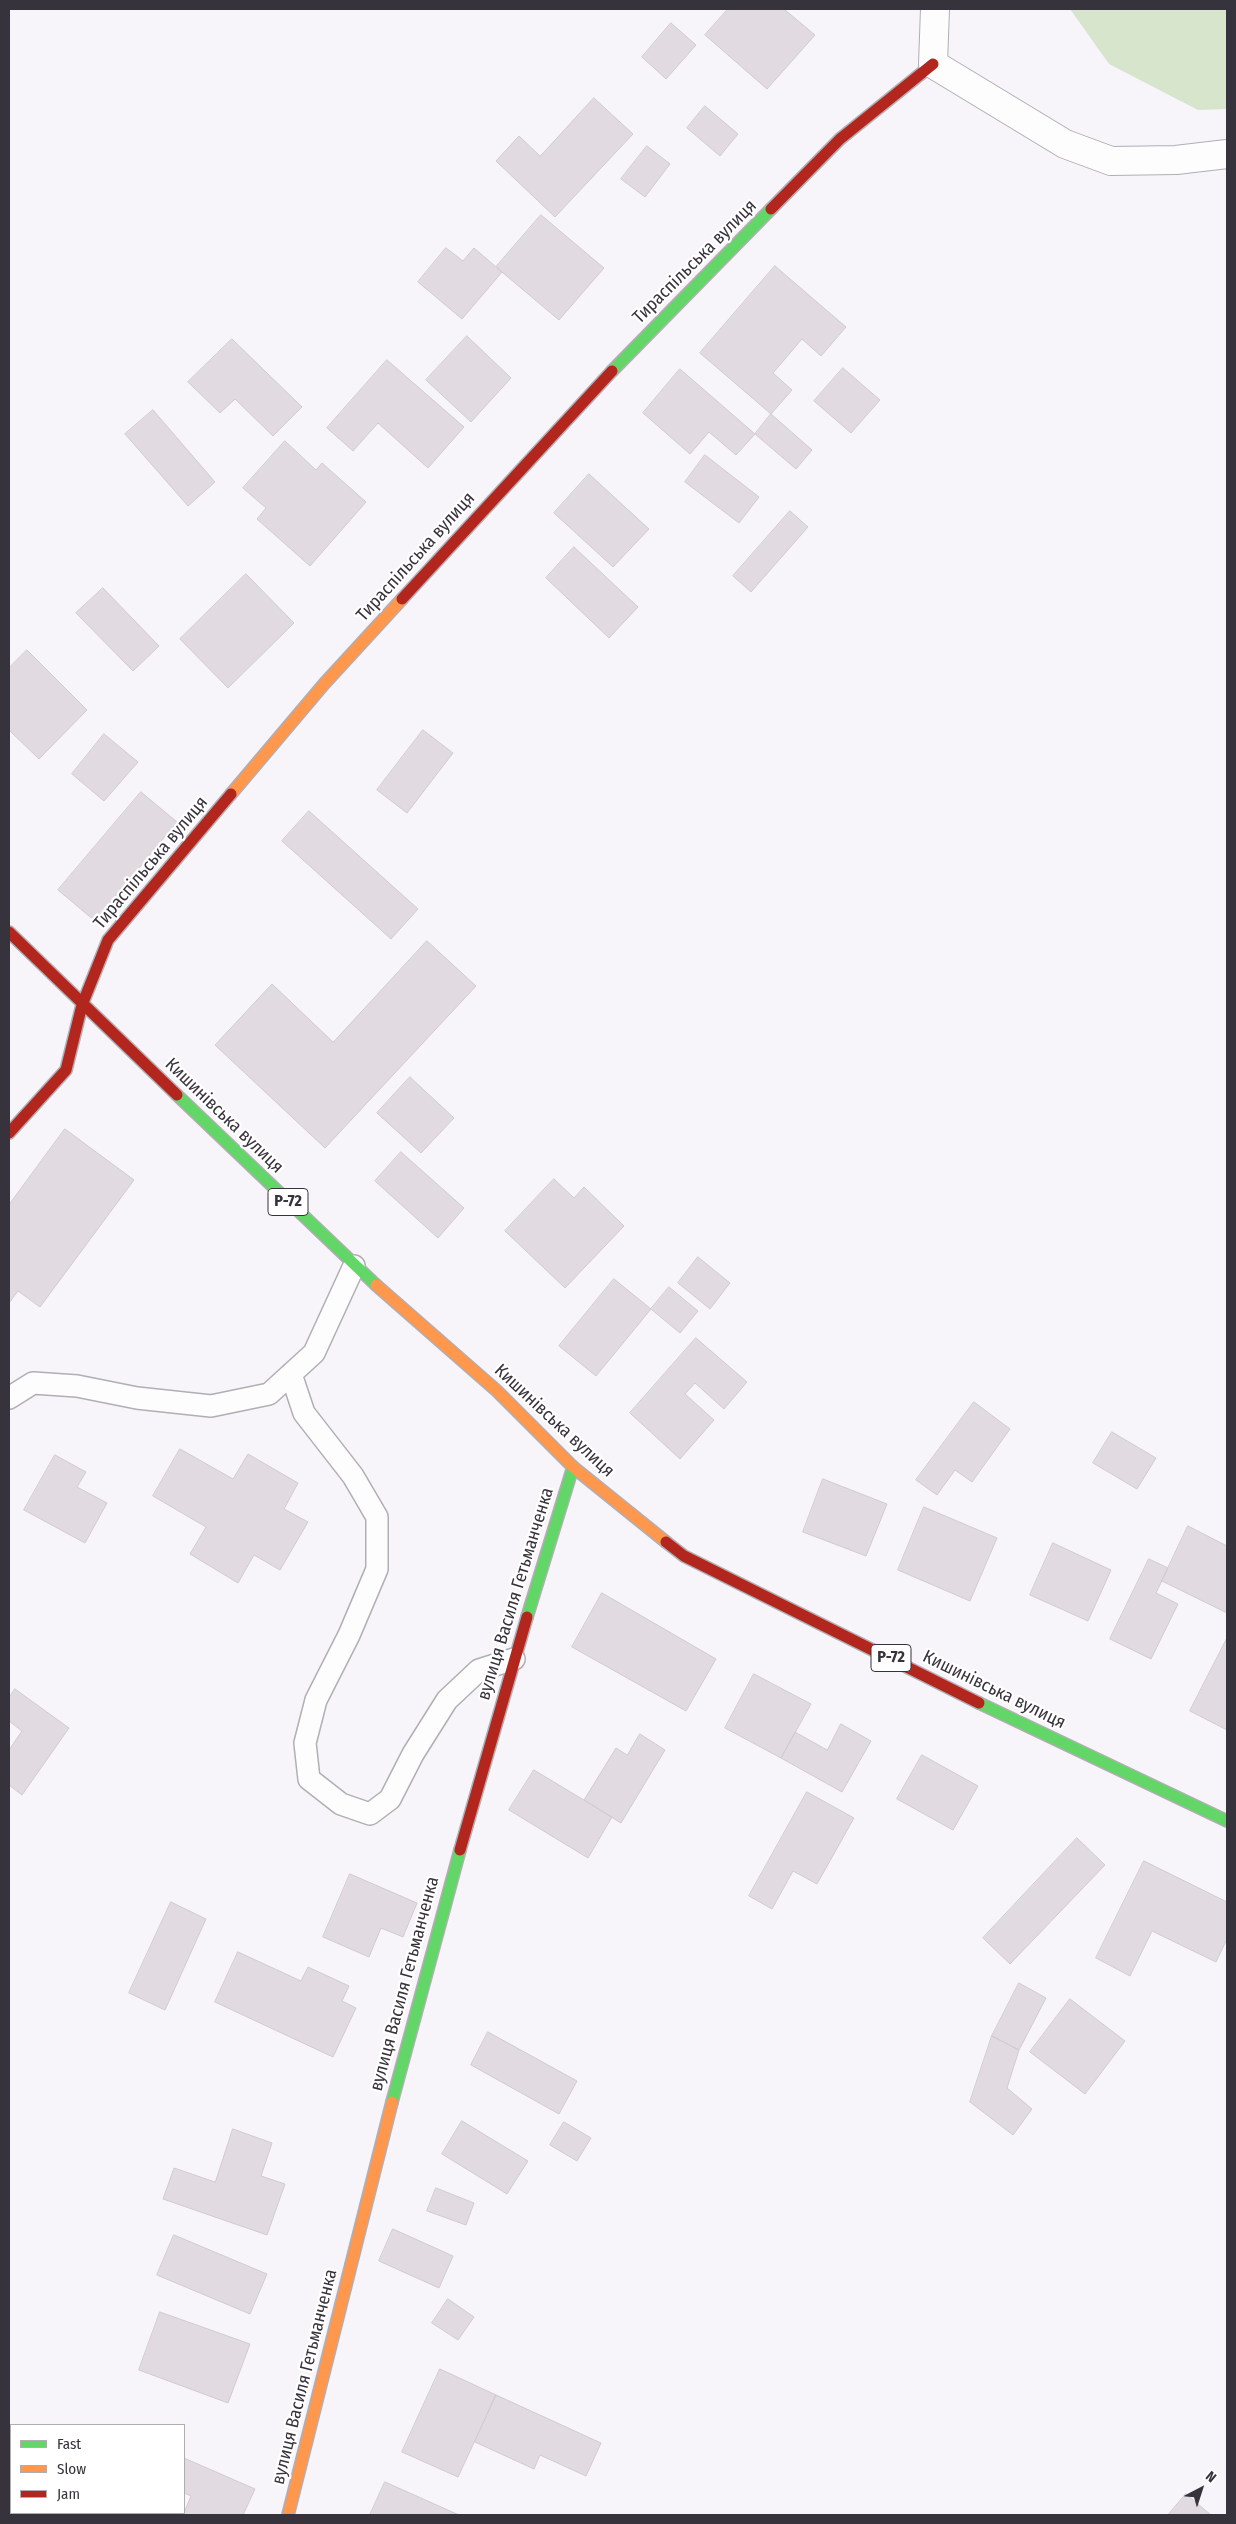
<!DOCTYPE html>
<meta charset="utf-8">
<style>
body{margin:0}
#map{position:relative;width:1236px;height:2524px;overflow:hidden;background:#f7f4fa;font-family:"Fira Sans Condensed",sans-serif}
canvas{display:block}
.frame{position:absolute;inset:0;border:10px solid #37333c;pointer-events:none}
.legend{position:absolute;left:10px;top:2424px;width:175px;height:90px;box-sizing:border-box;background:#fff;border:1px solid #afadb1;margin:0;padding:6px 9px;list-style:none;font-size:15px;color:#37333c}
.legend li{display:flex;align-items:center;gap:10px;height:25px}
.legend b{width:25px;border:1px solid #afadb1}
.north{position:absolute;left:1176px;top:2464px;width:50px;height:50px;-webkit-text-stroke:4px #fff;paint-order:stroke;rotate:40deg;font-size:14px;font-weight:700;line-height:20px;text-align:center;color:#37333c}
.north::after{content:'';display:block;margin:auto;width:18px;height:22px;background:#37333c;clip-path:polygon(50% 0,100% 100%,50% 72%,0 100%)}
</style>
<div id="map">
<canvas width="1236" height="2524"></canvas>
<div class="frame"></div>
<ul class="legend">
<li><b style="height:6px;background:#63d668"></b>Fast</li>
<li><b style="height:6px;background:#ff974d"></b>Slow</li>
<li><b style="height:6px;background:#b3261e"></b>Jam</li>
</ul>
<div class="north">N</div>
</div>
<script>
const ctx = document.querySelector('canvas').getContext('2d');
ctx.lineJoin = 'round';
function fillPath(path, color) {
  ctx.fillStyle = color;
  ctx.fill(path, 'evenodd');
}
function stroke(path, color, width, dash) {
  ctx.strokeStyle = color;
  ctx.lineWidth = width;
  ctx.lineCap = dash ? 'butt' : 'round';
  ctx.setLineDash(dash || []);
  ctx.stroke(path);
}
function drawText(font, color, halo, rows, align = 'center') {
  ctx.font = font + ' "Fira Sans Condensed",sans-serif';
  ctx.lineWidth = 4.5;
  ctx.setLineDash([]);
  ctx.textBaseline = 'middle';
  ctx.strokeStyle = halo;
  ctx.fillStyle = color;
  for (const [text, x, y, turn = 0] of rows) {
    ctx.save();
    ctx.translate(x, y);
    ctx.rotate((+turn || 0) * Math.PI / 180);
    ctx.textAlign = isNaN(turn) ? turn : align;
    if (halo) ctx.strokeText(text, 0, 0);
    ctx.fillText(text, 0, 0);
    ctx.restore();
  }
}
fillPath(new Path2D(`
 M1070 9H1227V109L1198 110 1109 64Z`), '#d8e5cd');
const building = new Path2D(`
 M728 9H784L815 35 767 89 705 35Z
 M671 23 696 45 666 79 642 57Z
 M594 98 633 134 555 217 496 161 519 136 540 156Z
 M705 106 738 134 720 156 687 128Z
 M647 146 670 164 645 197 621 179Z
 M541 215 604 268 559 320 496 267Z
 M446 248 463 261 474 248 502 272 462 319 418 282Z
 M775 266 846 327 821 356 802 339 773 373 792 390 771 414 700 353Z
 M467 336 511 378 471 422 426 380Z
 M232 339 302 407 273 436 235 399 220 413 188 382Z
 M387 360 464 427 428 468 378 423 353 451 327 428Z
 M843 368 880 400 851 433 814 401Z
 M680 369 755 434 736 455 709 432 690 454 643 413Z
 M153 410 215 482 188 506 125 434Z
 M771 414 812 450 796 469 755 434Z
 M285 441 316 470 322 463 366 502 310 566 257 519 266 508 243 488Z
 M705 455 759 497 739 523 685 482Z
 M589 474 649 529 613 567 554 513Z
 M790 511 808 527 751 592 733 576Z
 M574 547 638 607 609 638 546 578Z
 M246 574 294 623 228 688 180 639Z
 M103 588 159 646 133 671 76 613Z
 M27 650 87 710 39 759 9 730V668Z
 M423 730 453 753 407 813 377 790Z
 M104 734 138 762 104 801 72 774Z
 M141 792 177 822 95 921 58 890Z
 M309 811 418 909 391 939 282 841Z
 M427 941 476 986 325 1148 215 1045 272 984 333 1042Z
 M410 1077 454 1118 421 1153 377 1113Z
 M65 1129 134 1180 40 1307 18 1291 9 1303V1205Z
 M401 1152 464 1208 438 1238 375 1181Z
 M554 1179 574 1198 584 1187 624 1226 565 1288 505 1231Z
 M698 1257 730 1283 710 1309 678 1283Z
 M614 1279 651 1309 596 1376 559 1346Z
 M669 1287 698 1311 680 1333 651 1309Z
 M696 1338 747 1382 724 1409 695 1383 685 1394 714 1420 680 1459 630 1413Z
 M974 1402 1010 1429 972 1482 955 1470 937 1495 916 1480Z
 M1112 1432 1156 1458 1137 1489 1093 1463Z
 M180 1449 233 1479 248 1454 298 1483 284 1509 308 1522 280 1570 254 1555 238 1583 190 1554 206 1527 153 1496Z
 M55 1455 86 1472 77 1487 107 1503 85 1543 24 1510Z
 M823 1479 887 1504 866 1556 803 1532Z
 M924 1507 997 1538 970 1601 898 1570Z
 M1188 1526 1227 1546V1613L1162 1581Z
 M1053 1543 1111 1570 1088 1621 1030 1595Z
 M1149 1559 1168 1568 1156 1593 1178 1604 1151 1659 1110 1639Z
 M602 1593 716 1659 686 1711 572 1647Z
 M1227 1638V1730L1190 1711Z
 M754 1674 811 1704 781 1758 725 1728Z
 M15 1689 69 1728 22 1795 9 1785V1750L22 1731 9 1721V1698Z
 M841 1724 871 1741 842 1792 781 1758 795 1732 827 1750Z
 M640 1734 665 1750 621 1823 584 1800 616 1748 627 1755Z
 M922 1755 978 1786 953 1830 897 1799Z
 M534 1770 612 1817 588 1858 509 1810Z
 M807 1792 854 1818 817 1884 793 1871 772 1909 749 1896Z
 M1077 1838 1105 1865 1010 1964 983 1938Z
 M1144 1861 1227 1902V1939L1216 1962 1152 1931 1130 1976 1096 1958Z
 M350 1874 417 1903 403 1937 381 1928 369 1957 323 1937Z
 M171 1902 206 1919 165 2010 129 1993Z
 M238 1952 301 1981 308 1967 349 1986 342 2001 356 2008 333 2057 215 2002Z
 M1019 1983 1046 1998 1019 2050 992 2036Z
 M1070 1999 1125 2041 1085 2094 1030 2052Z
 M488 2032 577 2081 559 2114 471 2065Z
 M992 2036 1019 2050 1007 2088 1032 2109 1013 2135 970 2102Z
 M462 2121 528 2161 507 2194 442 2154Z
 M564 2122 591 2138 577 2161 550 2145Z
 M233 2129 272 2143 261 2176 285 2184 267 2235 163 2199 174 2168 215 2182Z
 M436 2188 474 2203 466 2225 427 2211Z
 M393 2229 453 2256 439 2288 379 2261Z
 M174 2235 267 2274 250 2314 157 2275Z
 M448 2299 474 2317 458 2340 432 2323Z
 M160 2312 250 2344 228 2403 139 2370Z
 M440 2369 496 2395 458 2477 402 2452Z
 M496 2395 601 2443 586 2476 540 2455 534 2469 475 2442Z
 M184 2458 255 2489 243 2515H183L191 2496 184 2493Z
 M385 2482 459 2515H370Z
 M1186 2494 1211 2515H1168Z`);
fillPath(building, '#e1dae0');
stroke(building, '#d1cad0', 1);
const lane = new Path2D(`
 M291 1374 304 1413 353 1476 377 1517V1569L349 1635 316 1700 305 1743 309 1779 341 1804 370 1814 390 1799 413 1754 447 1700 479 1670 514 1659
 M9 1398 33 1383 77 1386 137 1398 211 1406 269 1394 314 1353 354 1266`);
const street = new Path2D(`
 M935 9 933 64 1065 144 1111 161 1176 160 1227 154`);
const fast = new Path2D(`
 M612 371 771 209
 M177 1095 376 1285
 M527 1617 573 1467
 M979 1703 1227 1821
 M392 2102 460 1850`);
const slow = new Path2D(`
 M231 794 324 684 402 599
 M376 1285 497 1391 573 1467 666 1542
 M288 2515 392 2102`);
const jam = new Path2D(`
 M771 209 840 139 933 64
 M402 599 612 371
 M9 932 177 1095
 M9 1133 66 1070 82 1005 108 940 231 794
 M666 1542 684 1556 979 1703
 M460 1850 527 1617`);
stroke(lane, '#b1aeb4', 24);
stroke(street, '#b1aeb4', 30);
stroke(fast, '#b1aeb4', 14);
stroke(slow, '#b1aeb4', 14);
stroke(jam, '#b1aeb4', 14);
stroke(lane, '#fefdfe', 21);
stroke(street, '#fefdfe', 28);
stroke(fast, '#63d668', 11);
stroke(slow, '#ff974d', 11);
stroke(jam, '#b3261e', 11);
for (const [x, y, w] of [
 [288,1202,40],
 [891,1658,40]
]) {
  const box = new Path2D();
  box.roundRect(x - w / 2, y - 13.5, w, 27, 4);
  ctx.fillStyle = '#fff';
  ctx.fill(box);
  stroke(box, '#37333c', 1);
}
drawText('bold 16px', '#37333c', null, [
 ["Р-72",288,1202],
 ["Р-72",891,1658]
]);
drawText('18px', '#37333c', '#fff', [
 ["Тираспільська вулиця",695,262,-45],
 ["Тираспільська вулиця",416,557,-48],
 ["Тираспільська вулиця",151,863,-50],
 ["Кишинівська вулиця",224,1116,44],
 ["Кишинівська вулиця",554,1421,43],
 ["вулиця Василя Гетьманченка",516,1594,-73],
 ["Кишинівська вулиця",994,1690,26],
 ["вулиця Василя Гетьманченка",405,1984,-75],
 ["вулиця Василя Гетьманченка",305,2377,-76]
]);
</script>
